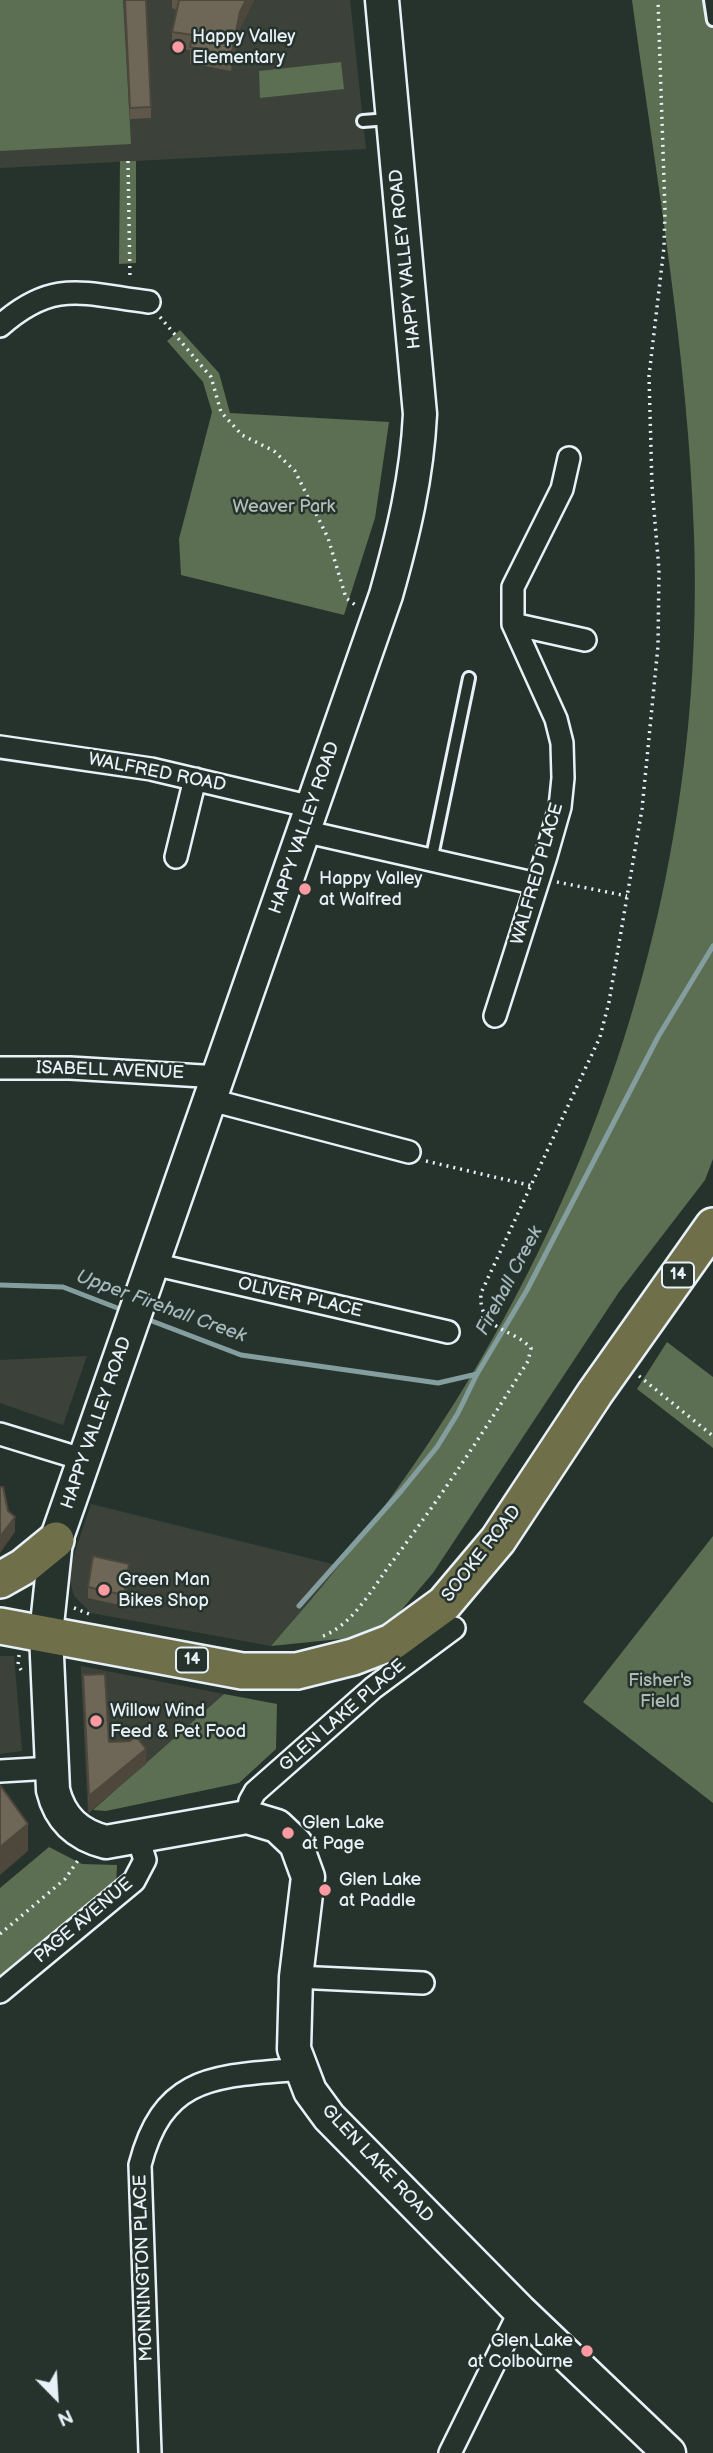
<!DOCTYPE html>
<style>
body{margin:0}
#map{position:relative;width:713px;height:2453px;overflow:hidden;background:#26332d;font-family:"Balsamiq Sans",sans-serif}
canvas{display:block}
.north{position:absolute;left:21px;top:2362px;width:70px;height:70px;-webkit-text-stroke:5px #26332d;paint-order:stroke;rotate:156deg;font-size:19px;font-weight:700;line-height:28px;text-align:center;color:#e8f1f8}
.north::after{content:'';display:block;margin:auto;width:24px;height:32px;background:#e8f1f8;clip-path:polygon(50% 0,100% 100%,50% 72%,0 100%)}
</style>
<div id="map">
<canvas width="713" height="2453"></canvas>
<div class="north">N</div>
</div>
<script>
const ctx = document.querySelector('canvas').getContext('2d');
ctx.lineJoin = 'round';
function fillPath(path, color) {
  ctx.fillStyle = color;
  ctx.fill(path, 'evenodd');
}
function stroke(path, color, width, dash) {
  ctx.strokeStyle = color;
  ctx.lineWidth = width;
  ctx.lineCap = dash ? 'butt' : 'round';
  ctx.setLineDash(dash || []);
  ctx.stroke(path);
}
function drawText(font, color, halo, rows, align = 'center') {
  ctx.font = font + ' "Balsamiq Sans",sans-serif';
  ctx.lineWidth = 5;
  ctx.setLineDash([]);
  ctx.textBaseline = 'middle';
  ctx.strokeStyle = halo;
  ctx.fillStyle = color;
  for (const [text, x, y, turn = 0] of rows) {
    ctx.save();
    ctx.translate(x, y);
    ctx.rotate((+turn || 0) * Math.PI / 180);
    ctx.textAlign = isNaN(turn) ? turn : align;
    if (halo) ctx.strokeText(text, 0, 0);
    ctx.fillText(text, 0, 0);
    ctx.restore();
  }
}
fillPath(new Path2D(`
 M0 0H350L366 149 0 168Z
 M87 1356 63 1425 0 1403V1360Z
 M91 1504 340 1566 271 1646 91 1613 74 1596 68 1572Z
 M0 1656H14L22 1751 0 1754Z
 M81 1666 224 1694 88 1814 81 1672Z`), '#3c4239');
fillPath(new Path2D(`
 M0 0H123L131 144 0 151Z
 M632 0H713V1159L705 1180 619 1292 433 1573 380 1635 271 1646C547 1340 708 950 694 535 688 356 656 177 632 0Z
 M341 62 344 89 260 98 259 71Z
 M120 161H136V263L119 264Z
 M180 330 219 373 230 413 389 422 375 518 344 615 181 575 179 539 212 412 203 382 167 341Z
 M667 1342 713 1377V1448L637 1389Z
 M713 1536V1803L583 1702Z
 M224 1694 277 1704 276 1749 239 1783 106 1811 93 1810Z
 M49 1847 82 1864 117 1865 116 1889 0 1987V1888Z`), '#5c6f52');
stroke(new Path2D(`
 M0 1285 63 1287 125 1311
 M144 1318 241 1355 438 1383 477 1374
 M299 1606 402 1490 437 1447 458 1413 477 1374 527 1290 658 1037 713 946`), '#849ea0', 5);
const lane = new Path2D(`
 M710 0 713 20
 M363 121 389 119
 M431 861 469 678`);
const street = new Path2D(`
 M0 326C54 278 84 294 149 302
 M513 624 585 640
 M0 747 151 769 312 807
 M303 831 537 884
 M176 857 195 779
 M495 1016 546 856 560 807 563 778 562 743 556 719 513 624V587L562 489 569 458
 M0 1068H70L219 1077
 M211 1100 409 1152
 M153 1264 448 1332
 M0 1434 85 1460
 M0 1771 51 1768
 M247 1817 250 1801 255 1792 373 1688 454 1628
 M296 1977 423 1983
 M0 1992 134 1881 145 1860 138 1838
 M150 2453 140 2165C164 2072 218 2077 300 2069
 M450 2453 520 2311`);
const secondary = new Path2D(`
 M382 0 420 414C417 477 403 535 386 595L56 1540 46 1634 53 1790C60 1819 78 1835 106 1842L247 1817 277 1826 296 1844 308 1877 296 1977 294 2049 310 2091 329 2117 520 2311 669 2453`);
const primary = new Path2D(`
 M0 1580 23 1567 56 1540
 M0 1626 242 1671H297L353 1657 392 1642 444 1604 498 1540 595 1393 713 1226`);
stroke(lane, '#e8f1f8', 16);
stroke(street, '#e8f1f8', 26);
stroke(secondary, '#e8f1f8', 37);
stroke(primary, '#e8f1f8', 40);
stroke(new Path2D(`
 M128 161 130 280
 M160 317 211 377 221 412 242 435 274 451 295 471 328 538 346 598 358 607
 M557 882 627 896
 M426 1161 533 1186
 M639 1376 713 1436
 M74 1608 92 1615
 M323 1636C354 1624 373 1587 392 1562 441 1497 485 1430 528 1361L531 1348C511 1327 478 1331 481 1293L600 1037 609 1002 642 809 658 646 659 570 652 486 649 376 664 247 665 211 658 0
 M19 1655 18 1665 23 1673
 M0 1934 65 1879 79 1859`), '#e8f1f8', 3.5, [2, 5]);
stroke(lane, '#26332d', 10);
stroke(street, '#26332d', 21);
stroke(secondary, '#26332d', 32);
stroke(primary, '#6f704a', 35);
fillPath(new Path2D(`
 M125 0 151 107V118L130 119Z
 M172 0H254L240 28 231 71 190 63V50L172 48V32L177 10 172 8Z
 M129 1574 124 1606 88 1598V1587Z
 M83 1675 109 1742 146 1764 89 1812Z`), '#5f584a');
fillPath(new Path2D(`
 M246 0H254L240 28 231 71V56L240 12Z
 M15 1517V1532L0 1553V1537Z
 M129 1564V1574L124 1606V1595Z
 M146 1749V1764L89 1812V1796Z
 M28 1824V1851L0 1875V1847Z`), '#4d473c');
const building = new Path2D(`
 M125 0H146L151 107 130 108Z
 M179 0H246L240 12 231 56 190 47 193 35 172 32Z
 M0 1487H3L8 1511 15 1517 0 1537Z
 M93 1556 129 1564 124 1595 88 1587Z
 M105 1674 109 1742 130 1741 136 1736 146 1749 89 1796 83 1675Z
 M0 1785 28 1824 0 1847Z`);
fillPath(building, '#6e6656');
stroke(building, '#4d473c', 2);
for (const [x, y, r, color] of [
 [178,47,7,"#ff9aa2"],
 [305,889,7,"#ff9aa2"],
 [104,1590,7,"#ff9aa2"],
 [96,1721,7,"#ff9aa2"],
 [288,1833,7,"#ff9aa2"],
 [325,1890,7,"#ff9aa2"],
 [587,2351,7,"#ff9aa2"]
]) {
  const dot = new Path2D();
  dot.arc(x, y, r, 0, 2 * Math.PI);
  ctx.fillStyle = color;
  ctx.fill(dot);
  stroke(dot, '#26332d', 2.5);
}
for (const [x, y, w] of [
 [678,1275,32],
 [192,1660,32]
]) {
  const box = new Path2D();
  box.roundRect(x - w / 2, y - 12.5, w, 25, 5);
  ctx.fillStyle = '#26332d';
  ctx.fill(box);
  stroke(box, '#e8f1f8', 2);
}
drawText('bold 16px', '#e8f1f8', null, [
 ["14",678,1275],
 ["14",192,1660]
]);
drawText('18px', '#e8f1f8', '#26332d', [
 ["Happy Valley",192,37],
 ["Elementary",192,58],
 ["Happy Valley",319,879],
 ["at Walfred",319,900],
 ["Green Man",118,1580],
 ["Bikes Shop",118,1601],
 ["Willow Wind",110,1711],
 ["Feed & Pet Food",110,1732],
 ["Glen Lake",302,1823],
 ["at Page",302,1844],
 ["Glen Lake",339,1880],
 ["at Paddle",339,1901],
 ["Glen Lake",573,2341,"right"],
 ["at Colbourne",573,2362,"right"]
], 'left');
drawText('18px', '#e8f1f8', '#26332d', [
 ["HAPPY VALLEY ROAD",406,259,-96],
 ["WALFRED ROAD",157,773,11],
 ["HAPPY VALLEY ROAD",305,828,-71],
 ["WALFRED PLACE",538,874,-74],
 ["ISABELL AVENUE",110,1071,2],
 ["OLIVER PLACE",300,1298,13],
 ["HAPPY VALLEY ROAD",97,1423,-71],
 ["SOOKE ROAD",482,1554,-52],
 ["GLEN LAKE PLACE",343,1716,-41],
 ["PAGE AVENUE",84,1921,-40],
 ["GLEN LAKE ROAD",377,2164,47],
 ["MONNINGTON PLACE",144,2268,-92]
]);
drawText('18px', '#b0bdb6', '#26332d', [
 ["Weaver Park",284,507],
 ["Fisher's",660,1681],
 ["Field",660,1702]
]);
drawText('italic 19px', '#a6babd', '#26332d', [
 ["Firehall Creek",510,1281,-62],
 ["Upper Firehall Creek",161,1307,20]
]);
</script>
